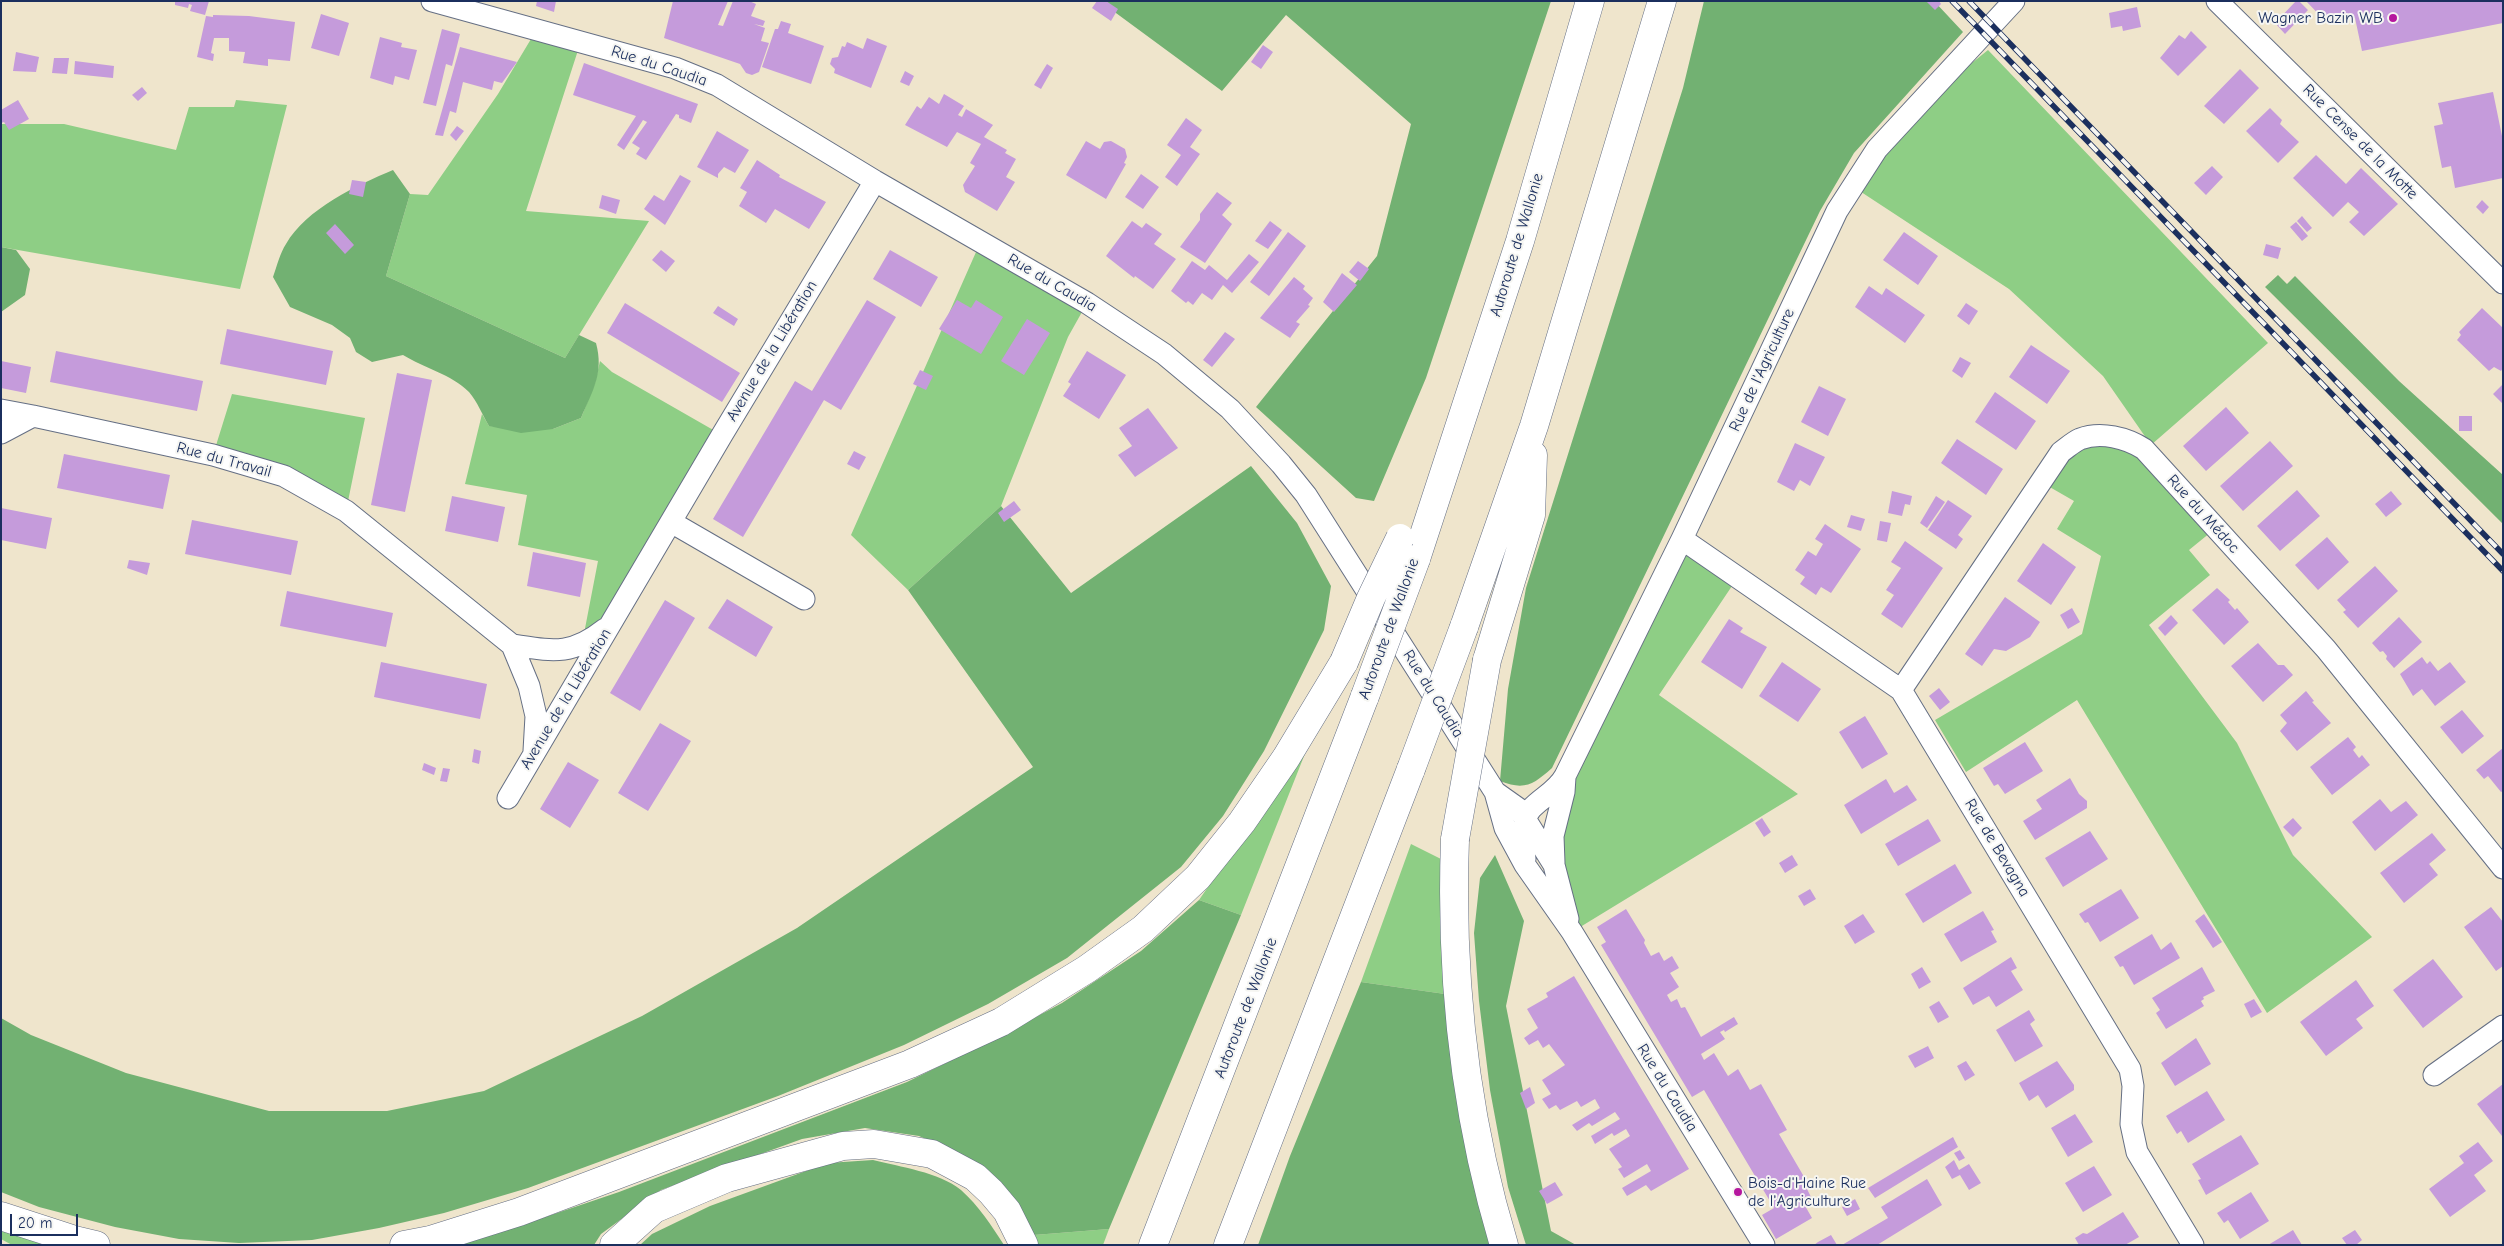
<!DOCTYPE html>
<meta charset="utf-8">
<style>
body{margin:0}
#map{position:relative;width:2504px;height:1246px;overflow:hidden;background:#efe5cc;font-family:"Comic Neue",sans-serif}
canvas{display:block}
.frame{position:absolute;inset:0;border:2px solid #1b2f5e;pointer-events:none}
.scale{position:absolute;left:10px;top:1214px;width:68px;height:22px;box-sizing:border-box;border:2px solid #1b2f5e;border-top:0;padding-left:6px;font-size:15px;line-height:18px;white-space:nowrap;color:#1b2f5e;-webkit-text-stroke:4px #f6f6f2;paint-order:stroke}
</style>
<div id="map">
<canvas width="2504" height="1246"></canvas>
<div class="frame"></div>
<div class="scale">20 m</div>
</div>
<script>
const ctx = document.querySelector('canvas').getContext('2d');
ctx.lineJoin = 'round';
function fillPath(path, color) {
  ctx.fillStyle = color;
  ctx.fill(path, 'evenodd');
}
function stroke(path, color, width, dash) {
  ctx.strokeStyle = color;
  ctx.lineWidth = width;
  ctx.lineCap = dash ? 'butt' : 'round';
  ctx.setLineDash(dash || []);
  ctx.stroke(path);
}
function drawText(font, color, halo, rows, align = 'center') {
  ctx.font = font + ' "Comic Neue",sans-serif';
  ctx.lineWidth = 4;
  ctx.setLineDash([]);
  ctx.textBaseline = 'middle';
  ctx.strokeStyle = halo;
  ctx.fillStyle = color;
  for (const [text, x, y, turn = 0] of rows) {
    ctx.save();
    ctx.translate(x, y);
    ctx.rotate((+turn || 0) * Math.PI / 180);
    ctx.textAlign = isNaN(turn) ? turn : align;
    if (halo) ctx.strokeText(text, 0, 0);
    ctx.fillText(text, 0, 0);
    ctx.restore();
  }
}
fillPath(new Path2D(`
 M537 29 581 41 526 211 649 221 565 358 386 276 410 194 428 195 498 94Z
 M1988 50 2268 343 2151 445 2103 376 2009 289 1852 186 1915 109Z
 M236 100 287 105 240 289 1 247V124H64L176 150 189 107H234Z
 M980 243 1087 303 1068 337 1001 506 908 590 851 535Z
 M600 361 612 372 722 435 643 569 582 644 598 561 518 545 527 495 465 484 482 414 489 426 553 429 581 418 595 383Z
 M232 394 365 418 346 511 213 455Z
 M2122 439 2216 528 2189 550 2210 575 2149 625 2237 743 2293 855 2372 937 2267 1013 2077 700 1966 772 1935 720 2082 634 2101 556 2057 529 2074 501 2041 482 2061 452Z
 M1682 539 1738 577 1659 695 1798 794 1572 932 1555 823Z
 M1312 736 1241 915 1199 900Z
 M1411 844 1443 860 1445 994 1361 982Z
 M1 1227 50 1245H12L1 1239Z
 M1109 1229 1103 1245H1038L1034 1235Z`), '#8ece85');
fillPath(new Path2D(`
 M1551 1 1426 378 1374 501 1356 498 1256 407 1377 256 1411 124 1286 15 1222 91 1101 2Z
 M1704 1H1934L1963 32 1854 153 1820 211 1552 768C1534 784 1525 791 1500 781L1508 689 1526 588 1683 88Z
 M393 170 410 194 386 276 565 358 579 335 596 343C604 373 593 390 581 418L553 429 521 433 489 426C483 416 477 401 469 392 451 374 424 368 403 355L372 362 356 352 350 338 332 325 290 307 273 277C277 266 280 253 286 244 306 209 357 185 393 170Z
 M1 247 16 250 30 269 25 295 1 312Z
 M2278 275 2287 284 2295 276 2399 381 2503 475V524L2265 287Z
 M1251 466 1297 523 1331 586 1324 630 1264 751 1223 816 1181 867 1067 958 988 1004 904 1045 778 1096 528 1188 444 1213 379 1228 312 1240 239 1243 179 1239 115 1227 39 1207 1 1192V1018L31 1035 126 1073 269 1111H387L484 1091 642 1016 797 928 1033 767 908 590 1001 506 1071 593Z
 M1495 855 1524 921 1506 1006 1551 1231 1576 1245H1526L1508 1187 1490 1090 1479 1001 1474 933 1480 878Z
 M1199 900 1241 915 1109 1229 1034 1235 958 1153 919 1136 865 1128 802 1139 661 1190 601 1234 594 1245H456L492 1235 619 1192 907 1082 987 1043 1062 1003 1141 951Z
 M1361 982 1445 994C1454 1079 1465 1164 1491 1245H1258L1290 1156Z
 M873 1160C900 1167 939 1172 961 1190 979 1206 991 1225 1004 1245H640L652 1234 710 1206 828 1163Z`), '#72b172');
fillPath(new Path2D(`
 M175 1H209L205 15 190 11 192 5 189 4 188 8 175 5Z
 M537 1H556L554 12 536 6Z
 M673 1H728L718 25 723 26 733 1H749L756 4 751 16 765 21 763 26 754 24 765 28 761 41 769 43 759 72 752 75 746 73 740 64 664 38Z
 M1097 1H1106L1118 9 1111 21 1092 8Z
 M1926 1H1939L1941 4 1935 10Z
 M2296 1H2299L2308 10 2285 34 2275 23Z
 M2306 1H2503V23L2362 51 2355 18 2327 23Z
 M2137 7 2141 27 2123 31 2122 26 2111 28 2109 13Z
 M321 14 349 23 339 56 311 48Z
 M213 15 249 16 295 22 290 61 268 59V66L243 63 245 52 229 51V38H214L211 53 214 54 213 61 197 57 206 16 213 17Z
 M781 21 791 24 788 33 824 46 811 84 762 67 775 29H778Z
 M442 29 460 34 452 66 446 64 436 106 423 103Z
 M2191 31 2207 47 2178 76 2160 58 2179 35 2185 39Z
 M380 37 402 43 401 47 417 50 409 80 395 76 393 85 370 78Z
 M867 38 887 46 871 88 834 73 835 69 830 64 832 58 838 57 842 46 845 47 847 42 863 49Z
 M1263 45 1273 52 1261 69 1251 62Z
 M460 47 517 62 502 83 494 81 492 90 463 82 456 113 450 111 443 136 435 135Z
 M16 52 39 57 36 72 13 71Z
 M54 58H69L67 74 52 73Z
 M75 61 114 66 113 78 74 74Z
 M584 63 698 104 691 123 679 118V115L676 114 646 160 636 154 640 148 632 143 647 122 643 120 624 150 617 145 636 116 573 95Z
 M1047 64 1053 68 1041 89 1034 85Z
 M2240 69 2259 88 2224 124 2204 106Z
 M905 71 914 76 909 86 900 82Z
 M142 87 147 93 138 101 132 95Z
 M2493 92 2503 141V178L2455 188 2451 166 2442 168 2439 153 2434 126 2443 124 2438 103Z
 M944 94 964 106 958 115 962 117 966 109 993 125 984 137 1007 150 1005 153 1016 159 1006 177 1015 182 997 211 965 192 963 185 975 166 970 163 981 144 957 132 947 147 905 125 917 106 921 109 929 97 939 104Z
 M18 100 29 119 9 130 4 122 1 123V110Z
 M2270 108 2282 120 2280 124 2299 142 2278 163 2246 131Z
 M1186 118 1202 130 1190 147 1200 154 1177 186 1165 177 1181 155 1167 145Z
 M457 126 464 131 456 141 450 135Z
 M717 131 749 150 735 173 724 167 718 174V178L697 167Z
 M1086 141 1100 149 1104 142 1111 141 1125 149 1127 157 1124 163 1126 164 1106 199 1066 175Z
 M2316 155 2346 184 2361 168 2398 204 2364 236 2349 222 2359 212 2348 202 2333 217 2293 178Z
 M757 160 780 175 779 177 826 202 809 229 775 209 766 223 739 206 747 192 740 188Z
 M2212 166 2223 177 2206 195 2194 183Z
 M1141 174 1159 187 1143 209 1125 197Z
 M680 175 691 181 665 225 644 209 654 195 664 201Z
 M352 180 366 182 363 197 349 194Z
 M1217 192 1232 203 1222 215 1232 224 1205 263 1180 247 1200 220V214Z
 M602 195 620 200 616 214 599 208Z
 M2482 200 2489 207 2483 214 2476 207Z
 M2302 216 2312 228 2307 232 2297 221Z
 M1132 221 1142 228 1146 223 1162 234 1154 244 1176 259 1153 289 1135 276 1134 278 1106 256Z
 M1270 221 1282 230 1268 249 1255 241Z
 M2296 222 2308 236 2302 241 2290 227Z
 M335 224 354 245 345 254 326 233Z
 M1288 232 1306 246 1269 296 1250 282Z
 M1904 232 1938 256 1918 285 1883 260Z
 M2266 244 2281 248 2278 259 2263 255Z
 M661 250 675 261 666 272 652 260Z
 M890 250 938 277 921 307 873 279Z
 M1249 254 1259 262 1232 293 1223 285 1212 300 1202 293 1193 305 1188 301 1186 303 1171 291 1192 261 1205 270 1209 265 1227 280Z
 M1358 261 1369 269 1360 281 1349 272Z
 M1342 273 1357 285 1334 312 1323 302Z
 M1294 277 1305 286 1303 289 1313 298 1308 305 1310 306 1296 322 1300 324 1290 338 1260 318Z
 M1869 286 1882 295 1886 288 1925 315 1905 343 1855 307Z
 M867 300 896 317 841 410 824 400 743 537 713 519 795 381 812 391Z
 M957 300 971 308 976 300 1003 317 981 354 939 329Z
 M625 303 740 373 722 402 607 333Z
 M1966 303 1978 311 1969 325 1957 316Z
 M718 306 738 319 734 326 713 313Z
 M2482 308 2503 328V368L2501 371 2494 367 2489 371 2457 340 2461 335 2459 332Z
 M1027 319 1050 333 1024 375 1001 361Z
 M227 329 333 351 326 385 220 364Z
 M1225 332 1235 339 1212 367 1203 360Z
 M2031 345 2070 371 2047 404 2009 377Z
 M56 351 203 381 197 411 50 382Z
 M1087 351 1126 375 1099 419 1063 396 1071 384 1068 382Z
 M1960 357 1971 363 1962 378 1952 371Z
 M1 361 31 367 26 393 1 388Z
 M920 370 933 376 926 390 913 384Z
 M397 373 432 380 405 512 371 505Z
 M2503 384V404L2493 394Z
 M1819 386 1846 399 1828 436 1801 422Z
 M1995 392 2036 421 2016 450 1975 422Z
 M2226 407 2249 433 2206 471 2183 446Z
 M1148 408 1178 448 1135 477 1118 455 1132 446 1119 428Z
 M2459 416H2472V431H2459Z
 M1957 439 2003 469 1986 495 1941 463Z
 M2270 441 2293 466 2243 511 2220 486Z
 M1795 443 1825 457 1810 486 1800 480 1794 491 1777 482Z
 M854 451 866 457 859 470 847 464Z
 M64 454 170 475 163 509 57 488Z
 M2297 490 2320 516 2280 551 2257 526Z
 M1892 491 1912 496 1910 505 1905 504 1902 516 1888 513Z
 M2391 491 2402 504 2386 517 2375 504Z
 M452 496 505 507 498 542 445 531Z
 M1936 496 1945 502 1927 528 1920 523Z
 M1948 500 1972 516 1958 535 1963 539 1956 549 1928 530Z
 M1014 501 1021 510 1004 522 998 513Z
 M1 508 52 518 46 549 1 540Z
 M1851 515 1865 519 1861 531 1847 527Z
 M192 520 298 541 291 575 185 554Z
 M1880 521 1891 523 1887 542 1877 540Z
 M1825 524 1861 549 1831 593 1821 587 1816 595 1800 584 1805 577 1795 570 1808 551 1816 556 1823 544 1815 539Z
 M2327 537 2349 562 2318 590 2295 565Z
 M1905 541 1943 568 1902 628 1881 614 1894 595 1886 590 1901 568 1891 562Z
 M2043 543 2076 567 2051 605 2017 581Z
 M533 552 586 563 580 597 527 586Z
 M129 560 150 563 147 575 127 568Z
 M2375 566 2398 591 2358 628 2343 612 2346 610 2337 600Z
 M2217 588 2230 600 2228 602 2235 610 2237 608 2249 622 2224 645 2192 610Z
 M287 591 393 613 386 647 280 626Z
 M2005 597 2040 622 2030 637 2006 651 1994 649 1982 666 1965 654Z
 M727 599 773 627 756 657 708 628Z
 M665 600 695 618 640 711 610 693Z
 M2072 608 2080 622 2068 629 2060 615Z
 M2171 615 2178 623 2165 636 2158 628Z
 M2399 617 2422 642 2394 668 2386 659 2387 656 2383 651 2380 652 2372 643Z
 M1729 619 1743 628 1740 632 1767 647 1742 689 1701 662Z
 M2258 643 2278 665H2284L2293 675 2263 702 2231 666Z
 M2422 657 2427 664 2430 661 2438 671 2450 662 2466 682 2435 706 2422 689 2413 696 2400 674Z
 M381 662 487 684 480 719 374 697Z
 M1782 662 1821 689 1798 722 1759 696Z
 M1939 688 1950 702 1940 710 1929 696Z
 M2306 691 2314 701 2312 702 2331 723 2297 751 2280 731 2287 723 2280 715Z
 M2462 710 2484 736 2462 754 2440 727Z
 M1865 716 1888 754 1862 769 1839 732Z
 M660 723 691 741 648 811 618 793Z
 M2348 737 2356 747 2353 750 2359 758 2362 755 2370 765 2332 795 2310 767Z
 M2025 742 2043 771 2005 794 1998 784 1994 786 1983 768Z
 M2503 748V791L2501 792 2488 776 2484 779 2476 770Z
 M474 749 481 751 479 764 472 762Z
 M568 762 599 780 570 828 540 809Z
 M424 763 436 768 434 775 422 770Z
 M443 768 450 769 447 782 440 781Z
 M2070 778 2079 794 2087 801V808L2035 840 2023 821 2042 809 2036 800Z
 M1886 779 1894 793 1907 785 1917 800 1861 834 1844 805Z
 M2380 799 2391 812 2406 801 2418 815 2375 851 2352 822Z
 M1762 818 1771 832 1764 837 1755 823Z
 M2293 818 2302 828 2293 837 2283 827Z
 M1928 819 1941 841 1898 866 1885 844Z
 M2090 831 2108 859 2063 887 2045 858Z
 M2432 833 2446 850 2429 864 2438 875 2404 903 2380 873Z
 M1792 855 1798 865 1785 873 1779 863Z
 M1955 864 1972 893 1923 923 1905 894Z
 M1810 889 1816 899 1804 906 1798 896Z
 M2121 889 2139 918 2100 942 2088 922 2085 923 2079 914Z
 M2491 907 2503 922V966L2496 971 2464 927Z
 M1626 909 1645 940 1644 943 1651 956 1659 952 1664 961 1672 956 1679 968 1670 973 1679 987 1667 995 1671 1002 1677 999 1681 1008 1685 1007 1701 1037 1734 1017 1738 1024 1725 1032 1724 1030 1720 1032 1725 1039 1701 1054 1704 1060 1714 1053 1728 1076 1738 1069 1750 1090 1761 1084 1787 1130 1779 1134 1810 1187 1807 1189 1811 1197 1810 1201 1804 1204 1812 1218 1776 1239 1762 1215 1774 1208 1704 1090 1692 1097 1601 945 1606 942 1597 927Z
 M1983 911 1994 930 1991 931 1997 942 1961 962 1944 934Z
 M1863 914 1875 932 1855 944 1844 926Z
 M2204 914 2222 942 2213 948 2195 921Z
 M2152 934 2161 950 2171 942 2180 958 2134 985 2123 966 2120 967 2114 957Z
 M2011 957 2017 968 2011 971 2023 990 1996 1007 1989 996 1973 1005 1963 988Z
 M2433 959 2463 997 2423 1028 2393 990Z
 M1922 967 1931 982 1919 989 1911 974Z
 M2202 967 2215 991 2203 997 2204 999 2201 1001 2204 1006 2166 1029 2156 1013 2160 1010 2152 998Z
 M1574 976 1689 1169 1651 1191 1646 1185 1627 1196 1622 1188 1651 1171 1647 1164 1624 1178 1618 1169 1622 1167 1609 1149 1630 1136 1626 1129 1614 1136 1612 1133 1595 1144 1591 1136 1620 1119 1615 1112 1592 1126 1589 1123 1577 1131 1572 1125 1600 1108 1595 1099 1581 1107 1577 1101 1560 1110 1556 1105 1549 1109 1542 1099 1551 1094 1542 1080 1565 1065 1549 1044 1543 1048 1538 1040 1529 1045 1524 1038 1538 1028 1527 1009 1548 997 1546 993Z
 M2356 980 2374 1006 2356 1019 2363 1028 2326 1056 2300 1022Z
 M2254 999 2262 1012 2251 1018 2244 1004Z
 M1939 1001 1949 1017 1938 1023 1929 1007Z
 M2029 1010 2035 1020 2030 1024 2043 1046 2015 1062 1996 1030Z
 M2196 1038 2211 1064 2175 1086 2161 1063Z
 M1928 1046 1934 1058 1915 1068 1908 1056Z
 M1966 1061 1975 1075 1965 1081 1957 1066Z
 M2057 1061 2074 1085V1090L2046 1108 2038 1095 2029 1101 2019 1083Z
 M2503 1084V1135L2502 1136 2477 1104Z
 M1530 1087 1535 1103 1526 1109 1520 1093Z
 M2207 1091 2225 1120 2188 1143 2181 1131 2177 1134 2166 1116Z
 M2075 1114 2093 1142 2068 1157 2051 1128Z
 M2241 1135 2259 1164 2206 1195 2198 1180 2201 1179 2192 1164Z
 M1953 1137 1958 1147 1875 1198 1868 1188Z
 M2478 1142 2493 1161 2474 1175 2486 1191 2450 1217 2429 1189 2464 1163 2459 1156Z
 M1960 1150 1965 1158 1959 1161 1954 1153Z
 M1954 1160 1959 1170 1969 1164 1981 1183 1969 1190 1960 1175 1952 1179 1945 1167Z
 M2094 1166 2112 1195 2083 1212 2065 1183Z
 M1927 1179 1942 1205 1877 1245H1842L1888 1218 1881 1207Z
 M1555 1182 1563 1195 1547 1204 1539 1191Z
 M2251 1192 2269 1221 2240 1239 2228 1220 2224 1223 2217 1213Z
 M1855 1199 1860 1209 1847 1216 1842 1207Z
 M2123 1212 2139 1237 2125 1245H2079L2075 1238 2083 1233 2087 1234Z
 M2293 1230 2302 1245H2268Z
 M2355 1230 2362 1240 2356 1245H2347L2342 1238Z
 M1831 1235 1837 1245H1814L1818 1242Z`), '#c59bdb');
const minor = new Path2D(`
 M432 1 675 68 717 85 875 181 1087 303 1164 354 1230 409 1281 464 1306 495 1495 792 1505 828 1525 865 1572 932 1764 1245
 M2217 1 2503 283
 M1 410 33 416
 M1 433 33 416 213 455 284 476 346 511 512 645 529 686 536 716 534 751
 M671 522 804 599
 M1682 539 1901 690 2130 1069 2133 1086 2131 1124 2137 1152 2193 1245
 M512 645C553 651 571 656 605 629
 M1901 690 2061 452C2067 448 2073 442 2080 439 2101 431 2127 438 2144 449L2326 649 2503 868
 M1495 792 1519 809 1554 865 1568 919
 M508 798 722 435 875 181
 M1525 859C1523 844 1520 822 1531 809 1542 797 1557 791 1565 776L1682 539 1837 211 1877 149 2014 1
 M1554 863 1553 836 1564 792 1565 777
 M2434 1075 2503 1026`);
const motorway = new Path2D(`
 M1416 559 1520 241 1590 1
 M1464 627 1534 426 1662 1
 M1487 660 1531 515 1533 455
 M1455 839C1450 977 1464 1113 1504 1245
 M1 1216 75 1240 96 1245
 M404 1245 430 1240 519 1212 910 1064 1001 1022 1087 969 1143 929 1198 877 1242 822 1286 758 1344 662
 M614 1245 654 1209 727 1178 843 1146 874 1144 932 1154 975 1177 991 1192 1007 1211 1024 1245
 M1153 1245 1365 696
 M1228 1245 1411 769`);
stroke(minor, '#656f84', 23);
stroke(motorway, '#656f84', 29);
stroke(minor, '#fff', 21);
stroke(motorway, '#fff', 28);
const rail = new Path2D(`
 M1952 1 2503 571
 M1969 1 2503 554`);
stroke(rail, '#1b2f5e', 5.5);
stroke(rail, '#f6f6f2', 4, [11]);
const motorwayBridge = new Path2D(`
 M1344 662 1371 598 1400 538
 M1365 696 1416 559
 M1411 769 1464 627
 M1455 839 1487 660`);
stroke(motorwayBridge, '#656f84', 29, []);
stroke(motorwayBridge, '#fff', 28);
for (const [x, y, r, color] of [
 [2393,18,5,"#b5179e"],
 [1738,1192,5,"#b5179e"]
]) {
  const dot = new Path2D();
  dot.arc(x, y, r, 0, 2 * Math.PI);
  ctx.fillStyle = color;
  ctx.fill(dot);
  stroke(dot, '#f6f6f2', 2);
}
drawText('16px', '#1b2f5e', '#f6f6f2', [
 ["Wagner Bazin WB",2383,18],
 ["Bois-d'Haine Rue",1748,1183,"left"],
 ["de l'Agriculture",1748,1201,"left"]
], 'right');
drawText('16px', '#1b2f5e', '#f6f6f2', [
 ["Rue du Caudia",659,66,18],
 ["Rue Cense de la Motte",2360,142,45],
 ["Autoroute de Wallonie",1517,245,-73],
 ["Rue du Caudia",1052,283,30],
 ["Avenue de la Libération",772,351,-59],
 ["Rue de l'Agriculture",1762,370,-65],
 ["Rue du Travail",224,460,15],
 ["Rue du Médoc",2203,514,48],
 ["Autoroute de Wallonie",1389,629,-70],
 ["Rue du Caudia",1433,694,58],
 ["Avenue de la Libération",566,699,-59],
 ["Rue de Bevagna",1997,848,59],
 ["Autoroute de Wallonie",1246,1008,-69],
 ["Rue du Caudia",1667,1088,58]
]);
</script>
